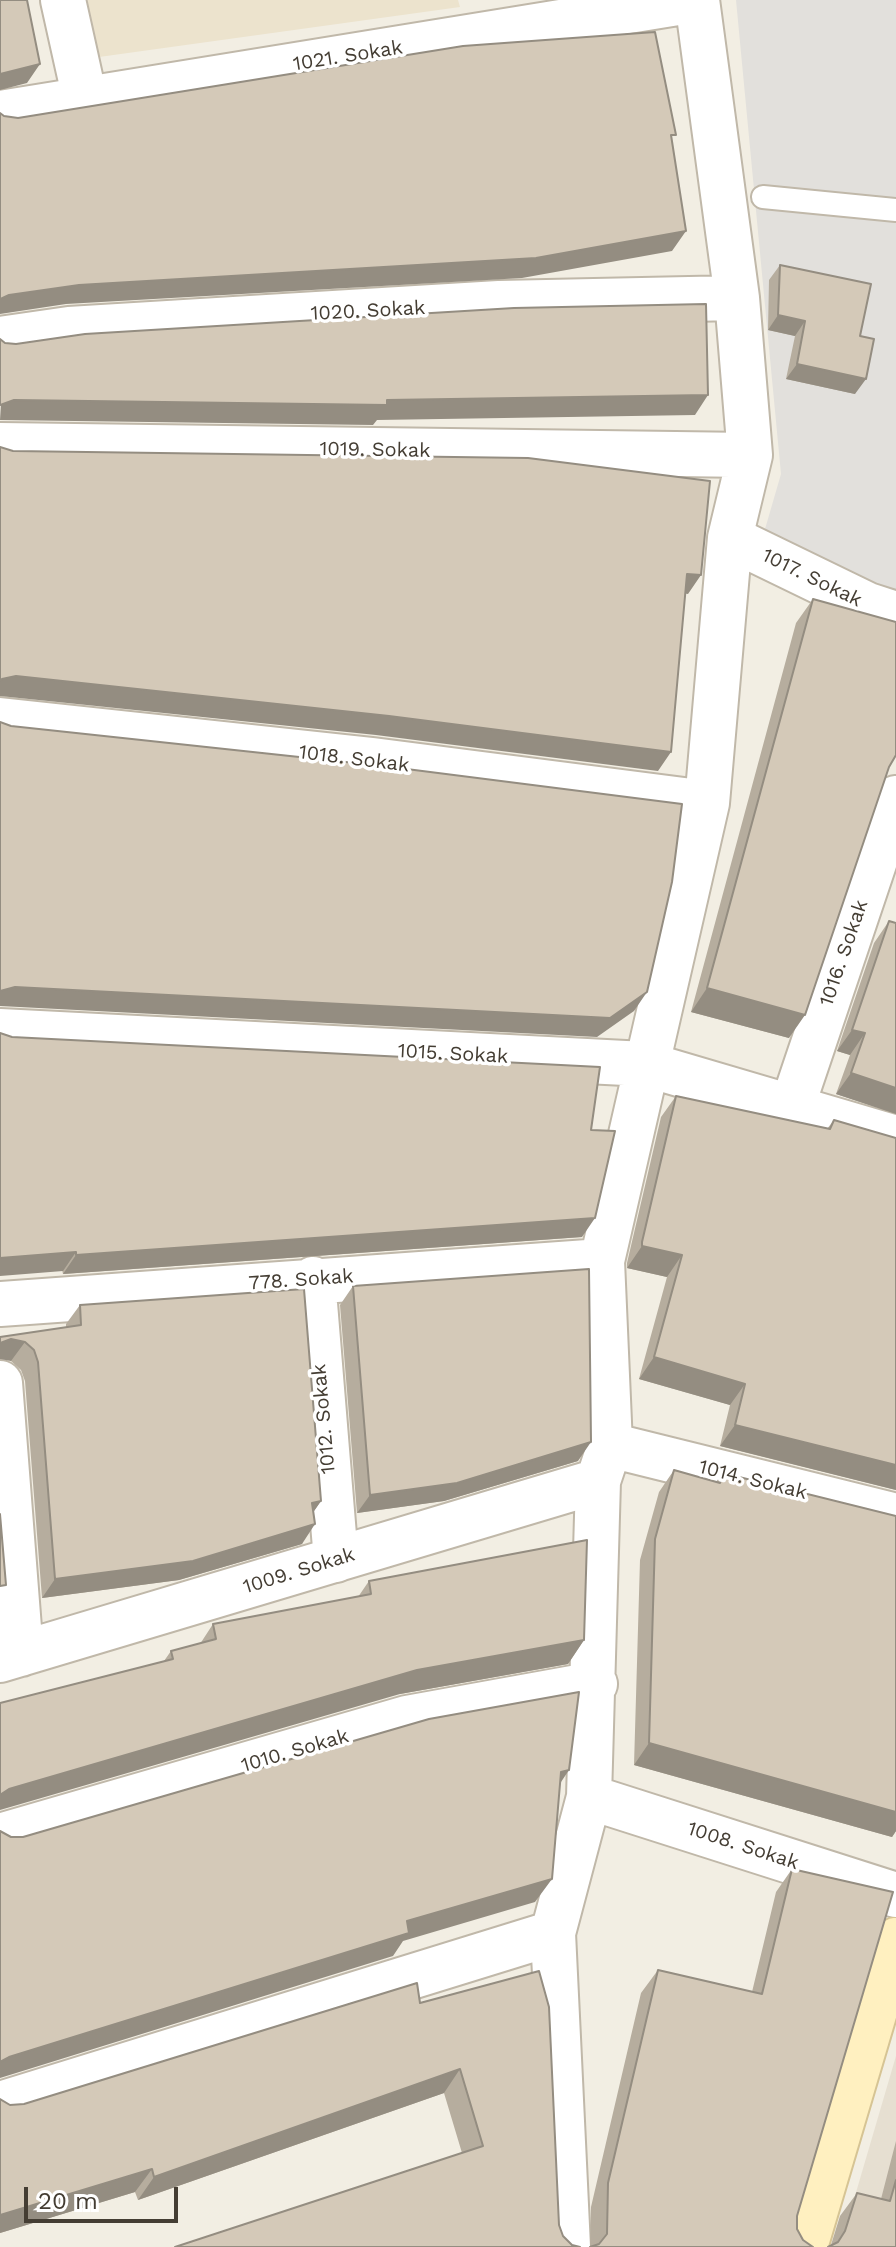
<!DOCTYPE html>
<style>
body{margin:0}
#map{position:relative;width:896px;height:2247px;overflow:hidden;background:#f2eee3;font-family:"Work Sans",sans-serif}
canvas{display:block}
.scale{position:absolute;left:24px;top:2187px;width:154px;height:36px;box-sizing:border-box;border:4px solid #443d33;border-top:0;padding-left:10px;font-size:24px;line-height:28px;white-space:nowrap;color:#443d33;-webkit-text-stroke:6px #fff;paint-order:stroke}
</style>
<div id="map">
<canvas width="896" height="2247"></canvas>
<div class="scale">20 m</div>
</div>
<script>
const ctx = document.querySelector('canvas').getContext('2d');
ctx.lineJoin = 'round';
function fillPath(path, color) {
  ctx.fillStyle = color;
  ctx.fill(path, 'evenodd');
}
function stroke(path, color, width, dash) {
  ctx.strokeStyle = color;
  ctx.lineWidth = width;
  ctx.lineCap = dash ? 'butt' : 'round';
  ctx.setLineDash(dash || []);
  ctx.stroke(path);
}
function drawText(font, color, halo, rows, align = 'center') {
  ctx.font = font + ' "Work Sans",sans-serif';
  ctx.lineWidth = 7;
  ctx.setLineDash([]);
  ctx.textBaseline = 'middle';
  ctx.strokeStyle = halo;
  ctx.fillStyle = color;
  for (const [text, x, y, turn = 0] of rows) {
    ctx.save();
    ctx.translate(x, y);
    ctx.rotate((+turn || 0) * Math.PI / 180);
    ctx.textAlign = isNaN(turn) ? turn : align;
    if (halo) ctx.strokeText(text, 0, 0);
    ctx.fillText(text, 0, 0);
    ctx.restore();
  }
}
fillPath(new Path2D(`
 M896 2056V2247H840Z`), '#e6dfd1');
fillPath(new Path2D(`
 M87 0H458L460 7 99 57Z`), '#ece3cd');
fillPath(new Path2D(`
 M736 0H896V620L754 567 781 474Z`), '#e2e0dc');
const service = new Path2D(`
 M763 197 896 210`);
const minor = new Path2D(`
 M63 0 85 99
 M0 113 696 0
 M0 339 69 329 499 303 737 298
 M0 445 750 455
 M730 538 868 605 896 614
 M0 720 373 760 707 803
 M0 1031 645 1064 896 1138
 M792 1107 896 798
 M313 1279 336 1560
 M0 1304 602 1261
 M0 1383 21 1654
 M610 1445 896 1516
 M0 1660 598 1481
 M589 1797 896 1895
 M0 1836 407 1718 595 1684
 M0 2104 553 1933
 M568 2247 553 1933 589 1797 598 1481 610 1445 602 1261 707 803 730 538 750 455 737 298 697 0`);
const secondary = new Path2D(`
 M805 2247 896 1940`);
stroke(service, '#c0b8a9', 26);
stroke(minor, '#c0b8a9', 48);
stroke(secondary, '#d6c494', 48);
stroke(service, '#fff', 22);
stroke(minor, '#fff', 44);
stroke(secondary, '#fff0c0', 44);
fillPath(new Path2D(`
 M780 265 860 336 855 394 786 379 795 336 768 330 769 280Z
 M813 599 789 1038 691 1012 796 623Z
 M889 921 896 1114 836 1094 850 1055 837 1051 874 943Z
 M12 1037 591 1130 582 1237 63 1274Z
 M676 1096 827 1129 834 1120 896 1490 720 1446 730 1405 639 1379 667 1277 627 1268V1263L661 1117Z
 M353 1286 578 1461 444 1501 357 1513 340 1305Z
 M80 1305 321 1501 313 1512 302 1544 179 1580 42 1598 25 1381 21 1370 11 1361 0 1337 66 1327V1324Z
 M674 1470 716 1482 723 1473 896 1516V1831L892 1837 634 1765 640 1560 659 1492Z
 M369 1581 584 1640 568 1664 400 1694 164 1661 171 1651 200 1644 213 1624 358 1597Z
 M792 1869 797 2229 803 2240 590 2247 591 2207 641 1993 658 1970 752 1992 776 1892Z
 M420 2003 559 2225 175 2247 462 2153 444 2093 138 2200 135 2192 0 2233V2099L10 2105 24 2104Z
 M896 2141V2247L831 2245 840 2216 857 2193 881 2199Z`), '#b6ad9e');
fillPath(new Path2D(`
 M40 64 27 83 0 90V74Z
 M686 231 672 251 522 278 66 304 0 314V299L9 295 79 285Z
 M778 315 805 321 795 336 768 330Z
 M797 364 866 379 855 394 786 379Z
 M708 395 695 415 377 420 373 425 0 420 1 404 14 400H387Z
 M687 574 701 575 688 594 674 592Z
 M16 676 389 716 671 752 658 771 376 735 0 696V681L2 679Z
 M15 987 647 992 634 1011 597 1037 0 1006V991Z
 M707 988 805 1015 789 1038 691 1012Z
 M852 1030 865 1033 850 1055 837 1051Z
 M851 1073 896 1088V1114L836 1094Z
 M595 1218 582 1237 63 1274 76 1255Z
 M642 1246 682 1255 667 1277 627 1268Z
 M76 1252 63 1271 0 1276V1258Z
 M11 1339 25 1342 11 1361 0 1359V1343Z
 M654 1357 745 1384 730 1405 639 1379Z
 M735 1425 896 1465V1490L720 1446Z
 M591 1442 578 1461 444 1501 357 1513 370 1495Z
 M321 1501 308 1520 312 1503Z
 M315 1524 302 1544 179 1580 42 1598 55 1579Z
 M584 1640 568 1664 400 1694 0 1810V1795L9 1789 417 1670Z
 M649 1743 896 1812V1831L892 1837 634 1765Z
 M569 1770 553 1794 561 1772Z
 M552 1879 535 1902 403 1941 393 1956 0 2078V2062L9 2057 407 1921Z
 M460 2069 444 2093 138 2200 154 2177Z
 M152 2169 135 2192 0 2233V2215Z`), '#948d81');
const building = new Path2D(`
 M0 0H27L40 64 0 74Z
 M655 32 676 135H671L686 231 536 258 79 285 9 295 0 299V113L4 116 18 118 463 46Z
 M780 265 871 284 860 336 874 339 866 379 797 364 805 321 778 315Z
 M706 304 708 395 387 400V405L14 400 0 405V339L5 343 16 344 85 334 514 308Z
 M0 447 13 451 528 458 710 481 701 575 687 574 671 752 389 716 16 676 2 679 0 681Z
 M813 599 896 622V755L889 767 805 1015 707 988Z
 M0 722 11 726 383 766 682 804 672 882 647 992 610 1018 15 987 0 991Z
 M889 921 896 923V1088L851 1073 865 1033 852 1030Z
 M0 1033 12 1037 600 1067 591 1130 615 1131 595 1218 76 1255V1252L0 1258Z
 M676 1096 830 1129 834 1120 896 1138V1465L735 1425 745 1384 654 1357 682 1255 642 1246V1242Z
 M589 1269 591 1442 457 1483 370 1495 353 1286Z
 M304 1289 321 1501 312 1503 315 1524 193 1561 55 1579 38 1362 34 1350 25 1342 11 1339 0 1343V1337L81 1325 80 1305Z
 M674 1470 720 1483 723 1473 896 1516V1812L649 1743 655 1539Z
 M0 1514 6 1585 0 1586Z
 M587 1540 584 1640 417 1670 9 1789 0 1795V1703L173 1659 171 1651 216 1639 213 1624 371 1594 369 1581Z
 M579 1692 569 1770 561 1772 552 1879 407 1921 409 1933 9 2057 0 2062V1831L11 1837H23L429 1719Z
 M792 1869 893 1892 797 2216V2229L803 2240 813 2247H590L599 2244 607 2234 608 2183 658 1970 762 1994Z
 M539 1971 549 2007 559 2225 563 2236 572 2245 580 2247H175L483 2146 460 2069 154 2177 152 2169 0 2215V2099L10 2105 24 2104 417 1983 420 2003Z
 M896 2180V2247H828L838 2242 845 2231 857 2193 890 2201Z`);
fillPath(building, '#d4c9b8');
stroke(building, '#948d81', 2);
drawText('20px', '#443d33', '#fff', [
 ["1021. Sokak",348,56,-9],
 ["1020. Sokak",368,311,-3],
 ["1019. Sokak",375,450,1],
 ["1017. Sokak",812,578,26],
 ["1018. Sokak",354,759,7],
 ["1016. Sokak",844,953,-71],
 ["1015. Sokak",453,1054,3],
 ["778. Sokak",301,1280,-4],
 ["1012. Sokak",324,1419,-95],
 ["1014. Sokak",753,1480,14],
 ["1009. Sokak",299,1571,-17],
 ["1010. Sokak",295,1751,-16],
 ["1008. Sokak",743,1846,18]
]);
</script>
